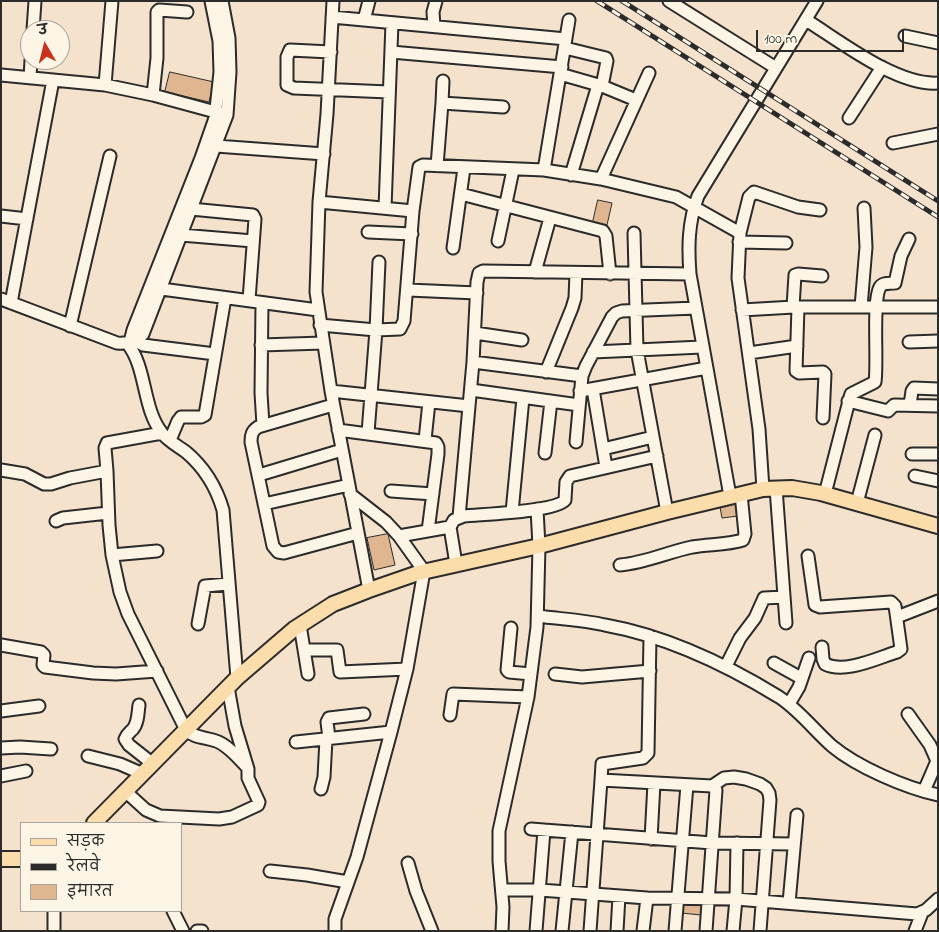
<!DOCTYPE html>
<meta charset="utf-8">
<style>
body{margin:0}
#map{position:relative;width:939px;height:932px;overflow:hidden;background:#f4e2cc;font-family:"Indie Flower","Playpen Sans Deva",sans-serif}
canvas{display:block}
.frame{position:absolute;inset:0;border:2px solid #2b2b2b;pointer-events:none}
.legend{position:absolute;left:20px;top:822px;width:162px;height:90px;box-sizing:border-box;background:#fcf5e5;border:1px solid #a8a49b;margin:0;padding:6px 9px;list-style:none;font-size:15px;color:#2b2b2b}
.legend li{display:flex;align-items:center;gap:10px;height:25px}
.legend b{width:25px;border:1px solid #a8a49b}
.north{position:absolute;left:20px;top:20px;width:50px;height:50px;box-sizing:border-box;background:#fcf5e5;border:1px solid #a8a49b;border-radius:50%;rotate:352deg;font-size:14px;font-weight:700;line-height:20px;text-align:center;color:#2b2b2b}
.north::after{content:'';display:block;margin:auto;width:18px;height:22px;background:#c8321e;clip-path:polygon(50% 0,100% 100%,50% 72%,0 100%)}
.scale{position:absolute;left:756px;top:30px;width:148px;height:22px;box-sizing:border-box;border:2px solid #2b2b2b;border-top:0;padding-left:6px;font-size:15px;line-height:18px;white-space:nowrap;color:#2b2b2b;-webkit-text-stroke:4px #fcf5e5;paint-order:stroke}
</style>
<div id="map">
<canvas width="939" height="932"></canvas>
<div class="frame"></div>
<ul class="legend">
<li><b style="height:6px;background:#faddab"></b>सड़क</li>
<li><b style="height:6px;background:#2b2b2b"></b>रेलवे</li>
<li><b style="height:14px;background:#e0b690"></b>इमारत</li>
</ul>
<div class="north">उ</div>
<div class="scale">100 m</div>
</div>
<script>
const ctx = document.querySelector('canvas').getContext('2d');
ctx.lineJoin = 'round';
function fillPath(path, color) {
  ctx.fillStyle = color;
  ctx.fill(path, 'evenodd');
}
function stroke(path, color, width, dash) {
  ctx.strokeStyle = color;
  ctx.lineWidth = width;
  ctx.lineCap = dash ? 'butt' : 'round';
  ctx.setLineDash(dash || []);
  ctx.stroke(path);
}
const building = new Path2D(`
 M170 72 214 82 209 102 165 92Z
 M598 200 612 203 607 225 593 222Z
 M736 504 738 516 722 518 720 507Z
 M388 534 395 565 374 570 367 538Z
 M682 902 703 904 701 915 681 913Z`);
fillPath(building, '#e0b690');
stroke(building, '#2b2b2b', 1);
const minor = new Path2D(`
 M333 1 327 114 319 202 316 292 331 391 369 590
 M669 1 776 68
 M332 17 566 39
 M364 20 369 1
 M806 20C840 41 897 86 938 83
 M434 26 433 12 436 1
 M33 30 35 1
 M905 36 938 43
 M565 48 606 58 607 61 602 86
 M331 52 290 50 287 57V85L294 88 389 92
 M391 52 562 67
 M560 74 602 86 636 100
 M1 75 105 85 153 95 223 114
 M30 78 31 60
 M105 85 112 1
 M153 95 157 58V12L159 10 187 12
 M442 103 443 81
 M849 118 882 67
 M893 143 938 134
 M209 144 216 146 324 154
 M437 166 442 103 503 107
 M544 170 569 20
 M571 175 598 85
 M601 179 649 73
 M461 194 603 231 606 236 610 274
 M319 202 413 211
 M385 208 392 23
 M191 209 253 215 255 219 249 300
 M1 216 27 219
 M368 232 412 234
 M634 233 637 350 667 512
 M740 233 749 197 754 192 798 207 820 210
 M181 235 253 241
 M498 241 513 170
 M739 242 786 243
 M453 248 464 168
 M535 272 550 218
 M154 288 318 310
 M408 290 477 293
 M1 299 117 343C127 344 136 341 143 334L227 115 230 72 229 38 222 1
 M11 303 53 80
 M262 303 261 393 263 425
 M793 307 795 275 798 274 822 276
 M798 307 796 371 799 373 823 372 825 374 823 418
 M861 307 866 247 864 208
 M742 310 794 307H938
 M320 325 376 330 379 262
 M70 326 110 156
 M475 333 522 340
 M132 339 143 345 215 354
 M130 342 133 330 201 158 215 118 220 72 219 41 211 1
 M909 342 938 341
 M127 343C147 367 142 408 162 433 168 441 178 446 186 452 205 468 216 486 223 510L237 678
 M261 345 323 343
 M593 352 702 347
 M749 353 797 346
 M473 362 582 376
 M546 372 572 308 575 298 576 273
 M593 389 606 467
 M471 390 579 405
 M331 391 469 406
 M580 391 707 368
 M848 401 888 411 894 405 938 406
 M333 405 258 427C252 431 251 435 251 442L273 546 278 552 284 553 358 533
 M910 405 912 391 914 388 938 389
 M338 430 436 443 438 447V454L428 531
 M368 433 376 330 400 329 404 321 413 211 419 167 423 165 544 170 601 179 676 197 740 233 738 278 759 429 763 489
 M170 440 178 421 181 417H201L205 415 225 298
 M425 440 429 402
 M576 442 582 376 586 366 612 317 616 313 622 311 696 308
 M603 449 653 437
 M545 453 551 401
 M912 454H938
 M1 470 25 474 44 484H51L70 478 107 471 105 448 107 443 162 433
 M107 471 109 525 112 555 120 592 128 614 186 730C194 738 205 737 216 741 228 745 238 758 247 767
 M259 475 342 450
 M915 476 938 481
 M776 488 786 623
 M391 491 433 494
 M825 494 850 397 851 394 875 382C878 362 872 300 880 287 883 282 890 284 895 283L901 256 909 239
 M730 496 690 274C688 248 688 222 698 196L817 1
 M857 503 875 435
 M264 504 349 485
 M512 512 523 398
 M459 517 473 362 477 282 479 273 483 271 690 274
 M56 521 63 518 108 513
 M450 527 456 564
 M399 536 450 527 454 520 464 516C483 514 555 512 565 500L566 482 570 476 657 456
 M112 555 157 551
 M808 556 815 605 820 607 891 602 895 606 901 649 897 652C877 658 845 674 825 664L823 659 822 647
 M620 565C645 563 668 552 692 547 709 544 727 545 743 540L745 534 741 494
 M538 616C560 619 583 620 605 625 666 636 727 665 779 697 799 710 814 730 832 746 857 767 906 788 938 795
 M897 617 938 601
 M198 624 205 586 228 584
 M300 625 308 674
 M511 628 507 670 509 672 531 674
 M1 645 41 652 44 655 43 665 45 667 93 673 116 674 157 671
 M304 650H337L340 672 407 669
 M774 663 801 678
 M726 666 740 638 755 618 764 598 784 597
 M555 674 582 677 650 671
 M789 704 799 687 809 658
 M139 705C138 713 138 723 133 729 129 733 127 734 125 739L129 745 153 764
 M1 711 39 706
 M908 714 930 745 937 761 924 791
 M450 715 453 694 528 697
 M329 738 327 722 329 718 364 714
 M296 742 391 732
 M1 748 20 747 51 749
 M88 756 120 764 143 774
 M1 776 26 771
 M601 780 602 764 643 758 648 753 650 636
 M712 786 724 778 734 777 746 779 760 784 766 788 769 793 770 800 760 931
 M321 789 324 777 326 739
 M125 791 146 810 160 816 219 819 232 817 258 805 259 802 248 778V769L235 726 228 687
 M531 829 712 843 794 844
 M651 839 654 783
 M408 863 416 891 432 931
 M270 871 307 875 348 882
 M502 890H540L647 898 736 899 917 914 926 910 938 899
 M789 903 797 815
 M173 911 183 931
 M54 931V911
 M197 931H202
 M335 931V919L357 857 391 732 407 669 424 571 399 536 386 522 350 494
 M502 931 503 907 499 861V831L528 697 537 627 539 546 537 509
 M536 931 544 830
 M562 931 572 832
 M590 931 601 780 712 786 716 790 706 931
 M617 931 619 896
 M643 931 647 898
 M675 931 687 785
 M733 931 736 899 737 843
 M915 931 922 913`);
const major = new Path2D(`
 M94 823 237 678 294 629 333 604 369 590 418 573 539 546 667 512 763 489 792 488 821 493 938 526
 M1 859H21`);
stroke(minor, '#2b2b2b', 15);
stroke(major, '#2b2b2b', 18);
stroke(minor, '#fcf5e5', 11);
stroke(major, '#faddab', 14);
const rail = new Path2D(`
 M597 1 938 217
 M622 1 938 201`);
stroke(rail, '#2b2b2b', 5);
stroke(rail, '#fcf5e5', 3, [9]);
</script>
